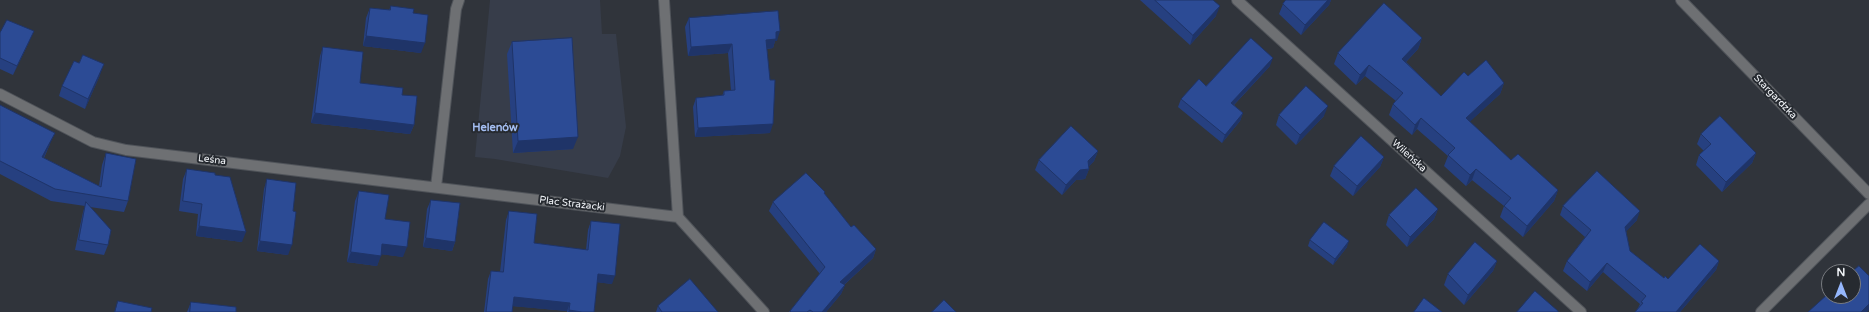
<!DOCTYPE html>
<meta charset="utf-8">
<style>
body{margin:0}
#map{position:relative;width:1869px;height:312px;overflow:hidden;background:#30343b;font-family:"Varela Round",sans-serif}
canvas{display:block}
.north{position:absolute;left:1821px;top:264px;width:40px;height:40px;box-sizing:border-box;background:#262a30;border:1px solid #787b80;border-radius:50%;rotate:0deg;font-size:11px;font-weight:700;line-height:16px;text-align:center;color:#f2f5f9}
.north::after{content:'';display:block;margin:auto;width:14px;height:18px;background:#95b7fd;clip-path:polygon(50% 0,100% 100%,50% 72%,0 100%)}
</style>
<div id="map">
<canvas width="1869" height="312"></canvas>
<div class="north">N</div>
</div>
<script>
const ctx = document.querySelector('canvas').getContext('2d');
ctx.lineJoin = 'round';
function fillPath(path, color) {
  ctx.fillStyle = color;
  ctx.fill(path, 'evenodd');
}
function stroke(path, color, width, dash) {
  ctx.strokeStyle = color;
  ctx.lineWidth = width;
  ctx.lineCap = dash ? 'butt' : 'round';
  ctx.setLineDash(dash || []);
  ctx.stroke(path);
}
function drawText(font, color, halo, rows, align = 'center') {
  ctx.font = font + ' "Varela Round",sans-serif';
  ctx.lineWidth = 4;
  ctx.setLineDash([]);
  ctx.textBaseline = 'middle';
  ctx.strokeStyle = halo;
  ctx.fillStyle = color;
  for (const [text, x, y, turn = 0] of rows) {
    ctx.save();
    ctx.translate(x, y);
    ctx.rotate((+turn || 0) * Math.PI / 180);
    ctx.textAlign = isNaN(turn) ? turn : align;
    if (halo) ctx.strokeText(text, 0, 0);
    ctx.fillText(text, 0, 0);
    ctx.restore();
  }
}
fillPath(new Path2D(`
 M490 0H600L602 34H616L626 127 620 156 608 178 495 159 475 157Z`), '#373d4a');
const minor = new Path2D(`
 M664 0 678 217
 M1237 0 1581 312
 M1681 0 1869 194
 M0 94 93 142 126 150 678 217
 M436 187 456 9 459 0
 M678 217 764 312
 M1761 312 1869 204`);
stroke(minor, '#4f5359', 12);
stroke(minor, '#6e7073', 10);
fillPath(new Path2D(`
 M1140 0H1213L1216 16 1190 45Z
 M1286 0H1331L1329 5 1301 35 1279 14 1283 4Z
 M391 6 413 13 421 53 363 46 366 18 370 8 389 10Z
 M689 18 777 41H775L773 48 767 49 770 133 695 137 693 107 696 98 722 96 724 91H731L728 53 688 56 685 27Z
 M0 33 30 40 13 75 0 69Z
 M1422 38 1418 49 1406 62 1441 96 1468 76 1504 83 1500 94 1469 122 1511 160 1558 190 1554 201 1523 237 1500 217 1504 206 1472 180 1466 186 1444 166 1448 156 1417 129 1412 135 1389 115 1393 104 1396 101 1365 76 1356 85 1334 64 1338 53Z
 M512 42 573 149 513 153 507 54Z
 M323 47 360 83 402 95 414 125 410 134 311 123 320 56Z
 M1270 66 1234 105 1243 113 1240 121 1222 143 1178 107 1181 99 1206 86Z
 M100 75 85 109 59 96 62 86Z
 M0 105 50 144 44 158 99 186 102 165 106 153 128 201 124 212 90 207 108 245 104 255 75 250 83 212 85 206 51 201 0 174Z
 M1279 115 1324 116 1296 145 1276 125Z
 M1701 134 1756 153 1752 163 1722 192 1696 165 1699 155 1704 151 1697 144Z
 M1098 151 1094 161 1088 167 1089 169 1085 179 1076 180 1062 195 1035 170 1039 160Z
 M1384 157 1380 167 1353 196 1330 176 1334 166Z
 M187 169 215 175 242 242 196 236 198 214 179 211 183 179Z
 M267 179 293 211 288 255 257 251 264 189Z
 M359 191 385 219 403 257 381 254 377 266 347 262 355 201Z
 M824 194 851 227 876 249 873 258 844 285H845L841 294 826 312H789L820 274 769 211 773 202Z
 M431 200 455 242 452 251 423 247 427 209Z
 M1563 206 1637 220 1626 231 1630 251 1664 278 1668 279 1719 261 1716 270 1680 312H1635L1638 308 1640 304 1603 272 1587 291 1563 271 1567 261 1585 237 1560 215Z
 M1438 209 1434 219 1407 247 1386 225 1389 215Z
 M509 211 534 243 586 250 588 230 591 221 612 284 597 282 594 312H567V311L513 306 512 312H484L488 279 491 271 500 272 506 220Z
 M1310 240 1347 247 1333 265 1308 246Z
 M1497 261 1493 271 1464 305 1444 285 1448 274Z
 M191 302 236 312H187Z
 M658 306 718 312H656Z`), '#264080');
fillPath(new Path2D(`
 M1328 0H1331L1329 5 1301 35 1305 25Z
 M1220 6 1216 16 1190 45 1193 35Z
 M34 31 30 40 13 75 17 66Z
 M780 31 777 41H775L773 48 763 49 766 40 776 32Z
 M366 36 425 43 421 53 363 46Z
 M1422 38 1418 49 1398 70 1402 59Z
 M732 44 728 53 688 56 691 47Z
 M1273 58 1270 66 1228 111 1231 103Z
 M104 64 100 75 85 109 88 99Z
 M1369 65 1365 76 1356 85 1360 75Z
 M1504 83 1500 94 1462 129 1466 118Z
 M1328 106 1324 116 1296 145 1300 135Z
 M315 113 414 125 410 134 311 123Z
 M1243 113 1240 121 1222 143 1225 135Z
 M1421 118 1417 129 1412 135 1415 125Z
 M773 124 770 133 695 137 698 128Z
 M55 133 50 144 38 169 42 157Z
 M578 137 573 149 513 153 518 141Z
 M1098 151 1094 161 1086 170 1089 169 1085 179 1076 180 1062 195 1066 185Z
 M1756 153 1752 163 1722 192 1726 182Z
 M1384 157 1380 167 1353 196 1357 186Z
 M1476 169 1472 180 1466 186 1470 175Z
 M1558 190 1554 201 1523 237 1527 226Z
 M1438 209 1434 219 1407 247 1410 237Z
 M1640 211 1637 220 1622 236 1625 227Z
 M199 226 246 232 242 242 196 236Z
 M426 238 455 242 452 251 423 247Z
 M260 241 292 245 288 255 257 251Z
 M1349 241 1347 247 1333 265 1335 259Z
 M382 244 407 247 403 257 379 254Z
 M876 249 873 258 837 291 840 282Z
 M351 252 381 256 377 266 347 262Z
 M1497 261 1493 271 1464 305 1468 295Z
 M1719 261 1716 270 1680 312H1676Z
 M1607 263 1603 272 1587 291 1590 282Z
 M598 274 615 276 612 284 595 282Z
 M845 285 841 294 826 312H822Z
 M514 297 570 303 567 311 511 306Z
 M1869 304V310L1867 312H1861Z
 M569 310 582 312H568Z`), '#1f3468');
const building = new Path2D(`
 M1155 0H1213L1220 6 1193 35Z
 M1286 0H1328L1305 25 1283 4Z
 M1384 3 1422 38 1402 59 1441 96 1464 72 1468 76 1486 60 1504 83 1466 118 1511 160 1518 154 1558 190 1527 226 1504 206 1511 198 1476 169 1470 175 1448 155 1455 148 1421 118 1415 125 1393 104 1403 93 1369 65 1360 75 1338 53Z
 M391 6 414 9 413 13 428 15 425 43 366 36 370 8 390 10Z
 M778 11 780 31 776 32V39L766 40 770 80H775L773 124 698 128 696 98 724 95V91L735 90 732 44 691 47 689 18Z
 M7 20 34 31 17 66 0 58V33Z
 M572 38 578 137 518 141 512 42Z
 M1251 38 1273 58 1231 103 1243 113 1225 135 1181 99 1199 79 1206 86Z
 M323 47 363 52 360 83 403 88 402 95 417 96 414 125 315 113Z
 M83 55 104 64 88 99 62 86 74 61 79 63Z
 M1306 86 1328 106 1300 135 1279 115Z
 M0 105 55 133 42 157 101 187 106 153 136 159 128 201 55 189 0 161Z
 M1720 116 1756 153 1726 182 1699 155 1711 144 1701 134Z
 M1071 126 1098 151 1088 161 1089 169 1080 170 1066 185 1039 160Z
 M1361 136 1384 157 1357 186 1334 166Z
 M187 169 215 173V175L230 177 246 232 199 226 202 204 183 201Z
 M1597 171 1640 211 1625 227 1630 251 1664 278 1665 276 1668 279 1700 244 1719 261 1676 312H1635L1643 303 1641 302 1646 296 1607 263 1590 282 1567 261 1591 230 1563 206Z
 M806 173 825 192 824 193 851 227 854 225 876 249 840 282 845 285 822 312H813L810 310 807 312H791L790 311 825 267 773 202Z
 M267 179 296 183 293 211 296 212 292 245 260 241Z
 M1416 188 1438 209 1410 237 1389 215Z
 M359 191 389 195 385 219 410 222 407 247 382 244 381 256 351 252Z
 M431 200 460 203 455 242 426 238Z
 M86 202 111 230 108 245 79 240Z
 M509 211 537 214 534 243 588 250 591 221 620 224 615 276 598 274 594 312H582L569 310 570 303 514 297 512 312H486L491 271 503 272Z
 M1324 222 1349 241 1335 259 1310 240Z
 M1475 242 1497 261 1468 295 1448 274Z
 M1859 266 1869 276V304L1861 312H1808L1829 293V296H1853V272H1852Z
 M690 279 718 312H662L658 306Z
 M1535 291 1558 311V312H1517Z
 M1424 298 1442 312H1414Z
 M944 300 956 312H932Z
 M118 301 152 308 151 312H115Z
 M191 302 236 307V312H190Z`);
fillPath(building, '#2c4b95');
stroke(building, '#1f3468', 1);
drawText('10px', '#f2f5f9', '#262a30', [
 ["Stargardzka",1775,97,46],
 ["Wileńska",1409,156,42],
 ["Leśna",212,160,7],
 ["Plac Strażacki",572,204,7]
]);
drawText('bold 11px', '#a5bff3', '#262a30', [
 ["Helenów",495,128]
]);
</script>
